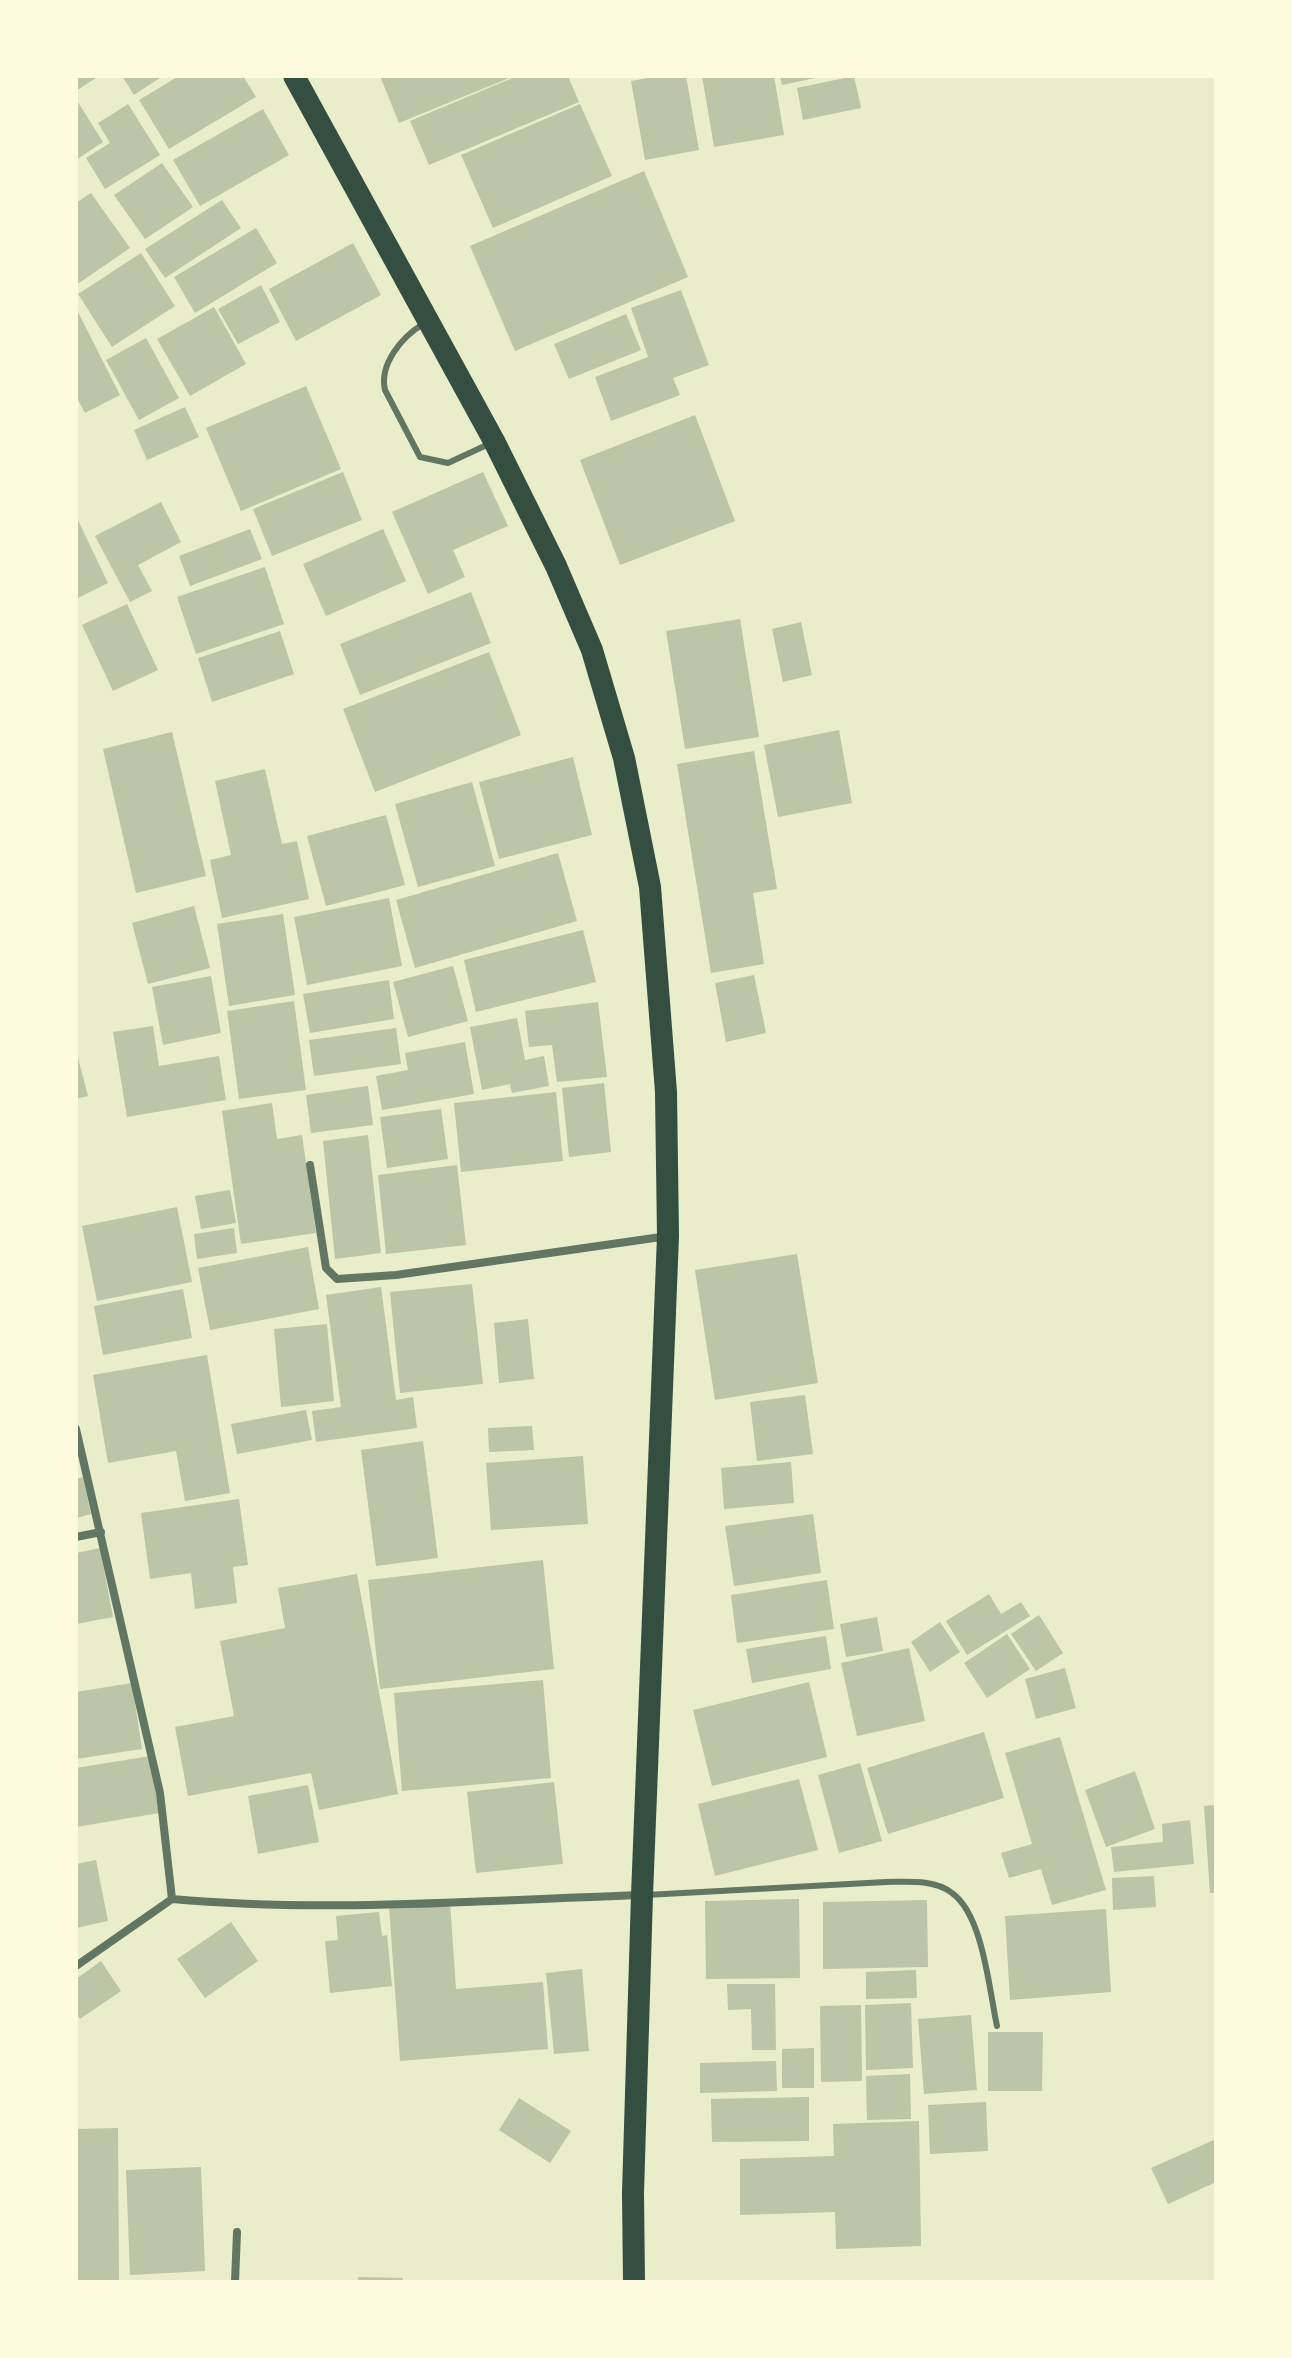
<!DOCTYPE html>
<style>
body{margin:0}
#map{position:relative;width:1292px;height:2358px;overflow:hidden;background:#e9edc9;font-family:"Roboto Condensed",sans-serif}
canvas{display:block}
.frame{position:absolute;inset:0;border:78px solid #fefae0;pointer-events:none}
</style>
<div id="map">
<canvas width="1292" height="2358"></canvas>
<div class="frame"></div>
</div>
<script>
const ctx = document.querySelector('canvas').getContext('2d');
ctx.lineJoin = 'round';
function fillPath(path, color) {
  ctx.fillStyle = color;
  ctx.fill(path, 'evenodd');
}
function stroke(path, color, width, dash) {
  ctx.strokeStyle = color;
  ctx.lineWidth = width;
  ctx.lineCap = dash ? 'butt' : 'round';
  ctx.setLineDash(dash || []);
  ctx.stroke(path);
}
fillPath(new Path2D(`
 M76 76H99L76 91Z
 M122 76H163L134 95Z
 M179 76H243L256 97 169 149 139 100Z
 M380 76H514L399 123Z
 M517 76H568L579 102 429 165 410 121Z
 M659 76H686L699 150 645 160 631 81Z
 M702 76H774L784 135 714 147Z
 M780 76H820V77L782 85Z
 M854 76 861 108 803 120 797 88Z
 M76 99 103 142 76 160Z
 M128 104 160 155 105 189 86 158 110 143 98 123Z
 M580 104 612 176 493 228 461 155Z
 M263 109 289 155 200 206 173 160Z
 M162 163 193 207 145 239 114 195Z
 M644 171 688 277 515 351 470 246Z
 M91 193 130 248 76 285V203Z
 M222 200 241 228 165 278 145 249Z
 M256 228 277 263 195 313 174 277Z
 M353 243 381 295 296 341 269 289Z
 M141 253 175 306 112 347 78 294Z
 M261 285 280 322 238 344 218 309Z
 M681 290 709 365 673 378 680 395 611 421 595 377 648 357 631 308Z
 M214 307 246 364 190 396 157 339Z
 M76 308 120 395 85 413 76 396Z
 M626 314 641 350 569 379 554 344Z
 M146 338 179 398 139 420 106 360Z
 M306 386 341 469 241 511 206 428Z
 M185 407 199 437 147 460 134 430Z
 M695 415 735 521 620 565 580 460Z
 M343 472 362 520 272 556 253 509Z
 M483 472 508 526 453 550 465 577 428 594 392 512Z
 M161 502 181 542 138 565 152 591 130 602 95 536Z
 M76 516 108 583 76 599Z
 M250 529 262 559 190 586 179 556Z
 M383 529 406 581 326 616 303 564Z
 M265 567 284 624 196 654 177 597Z
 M471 592 491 643 360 695 340 644Z
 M127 604 158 670 113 691 82 625Z
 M740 619 759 737 685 749 666 631Z
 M801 622 812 675 783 682 772 629Z
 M280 631 294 674 212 702 198 658Z
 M489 652 521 735 375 792 343 709Z
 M839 730 852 803 778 817 764 745Z
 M172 732 206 876 136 893 103 749Z
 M754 751 777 889 753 893 764 964 711 973 677 764Z
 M573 757 592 835 499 859 479 782Z
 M265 769 282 844 297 841 309 899 222 918 210 860 231 855 215 781Z
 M472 782 495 866 418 887 395 804Z
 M386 815 405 885 326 906 307 836Z
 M558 853 577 921 415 968 396 900Z
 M389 898 402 966 307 985 294 917Z
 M194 906 210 968 148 984 132 923Z
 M283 914 295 995 229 1006 217 924Z
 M583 930 596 982 476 1012 464 960Z
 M453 966 468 1021 408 1037 393 982Z
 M754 975 766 1033 726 1042 715 983Z
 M211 976 221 1033 163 1045 152 987Z
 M389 980 394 1019 310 1033 303 994Z
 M294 1001 306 1090 239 1099 227 1011Z
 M598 1002 607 1077 557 1082 552 1045 529 1047 525 1011Z
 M517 1018 525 1060 544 1056 549 1086 512 1093 510 1084 482 1090 470 1027Z
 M153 1026 159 1066 219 1056 226 1100 127 1117 113 1032Z
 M396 1028 401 1064 314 1076 309 1040Z
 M465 1042 474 1094 382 1110 376 1076 408 1070 405 1053Z
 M76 1050 88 1096 76 1099Z
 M604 1083 611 1152 569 1157 562 1088Z
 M368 1086 373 1125 311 1133 306 1095Z
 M556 1092 563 1161 461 1172 454 1103Z
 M272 1103 277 1139 302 1135 316 1233 241 1244 222 1111Z
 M441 1109 448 1159 387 1168 380 1117Z
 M368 1135 381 1253 335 1259 323 1141Z
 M457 1165 466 1245 386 1254 378 1175Z
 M230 1190 236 1223 201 1229 195 1196Z
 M177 1207 192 1282 97 1301 82 1226Z
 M234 1228 237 1253 197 1259 194 1234Z
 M308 1247 319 1309 210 1330 198 1268Z
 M797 1254 818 1383 715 1400 695 1270Z
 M472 1284 483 1384 400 1393 390 1292Z
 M381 1287 396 1400 413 1397 417 1428 316 1442 312 1411 341 1407 326 1295Z
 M183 1289 192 1338 103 1355 94 1306Z
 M528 1319 534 1379 499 1383 494 1323Z
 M327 1324 334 1401 281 1407 274 1329Z
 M207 1355 230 1493 185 1501 176 1451 108 1463 93 1375Z
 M805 1395 813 1454 757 1461 750 1402Z
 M306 1410 312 1440 237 1454 231 1424Z
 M532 1426 534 1450 489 1452 488 1428Z
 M423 1441 438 1558 376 1566 361 1450Z
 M583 1456 588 1524 491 1530 486 1463Z
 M791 1462 794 1503 724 1509 721 1468Z
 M83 1477 91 1514 76 1518V1479Z
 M239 1499 248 1565 233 1567 237 1603 195 1609 191 1573 150 1579 141 1513Z
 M813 1514 821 1573 734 1586 725 1526Z
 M100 1548 113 1617 76 1624V1553Z
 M543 1560 554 1669 380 1689 368 1580Z
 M357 1574 398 1794 319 1810 311 1773 188 1796 175 1727 234 1716 220 1641 285 1628 278 1588Z
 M827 1580 834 1629 737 1643 731 1595Z
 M989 1594 1001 1614 1021 1602 1030 1616 967 1655 946 1621Z
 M1039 1615 1063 1653 1036 1671 1011 1634Z
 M877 1617 883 1651 846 1657 840 1624Z
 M940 1622 960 1652 930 1672 911 1642Z
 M1007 1634 1030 1669 987 1698 964 1663Z
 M826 1636 831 1669 752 1683 746 1649Z
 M909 1648 925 1721 857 1736 841 1663Z
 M1065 1668 1076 1708 1036 1719 1025 1679Z
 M543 1680 551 1778 402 1791 394 1693Z
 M809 1682 827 1757 712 1786 693 1710Z
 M132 1683 142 1749 76 1759V1692Z
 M984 1732 1004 1798 888 1834 867 1768Z
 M1060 1737 1106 1890 1052 1905 1041 1869 1009 1878 1001 1853 1032 1844 1005 1753Z
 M150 1756 159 1813 76 1827V1768Z
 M860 1763 882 1841 839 1853 818 1775Z
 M1135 1771 1155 1829 1106 1847 1085 1790Z
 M799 1779 818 1850 715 1876 698 1804Z
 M554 1782 563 1864 476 1873 467 1792Z
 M308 1785 319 1842 258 1854 248 1796Z
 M1216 1805V1893H1210L1204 1806Z
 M1190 1820 1194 1864 1114 1872 1111 1847 1163 1842 1162 1824Z
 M96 1860 108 1921 76 1928V1864Z
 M1154 1876 1156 1907 1113 1910 1112 1878Z
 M799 1899 800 1978 706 1979 705 1901Z
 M927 1900 928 1967 823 1969V1902Z
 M450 1902 456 1989 543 1982 548 2049 400 2061 389 1906Z
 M1106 1909 1111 1992 1010 2000 1005 1916Z
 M379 1912 382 1936 387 1935 392 1986 330 1993 325 1941 338 1940 336 1916Z
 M231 1922 258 1961 205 1998 177 1959Z
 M101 1961 121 1991 80 2019 76 2013V1979Z
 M582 1969 589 2051 554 2054 546 1973Z
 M916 1970 917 1998 866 1999V1972Z
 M727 1984H775L776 2050H752L751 2009 728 2010Z
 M911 2003 913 2068 866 2070 865 2005Z
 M861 2005 862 2081 821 2082 820 2006Z
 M971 2015 977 2090 924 2094 918 2019Z
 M988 2032H1043L1042 2091H988Z
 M814 2048V2088H782V2049Z
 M776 2061 777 2091 700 2093V2063Z
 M910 2074 911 2119 867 2120 866 2076Z
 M809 2097V2141L712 2142 711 2099Z
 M519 2098 571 2131 550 2163 499 2130Z
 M986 2102 988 2151 930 2154 928 2105Z
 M919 2121 921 2246 836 2249 835 2212 740 2215V2159L834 2156 833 2124Z
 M118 2128 119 2282H76V2129Z
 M1216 2139V2182L1168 2204 1151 2168Z
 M201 2167 205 2271 130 2275 126 2170Z
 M358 2277 403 2278V2282H358Z`), '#bcc5a7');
stroke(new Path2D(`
 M423 324C402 337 379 364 385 390L420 457 448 463 491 443
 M646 1895 886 1882C907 1882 934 1879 952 1893 983 1915 989 1989 997 2026`), '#617663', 6);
stroke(new Path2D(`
 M310 1165 326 1268 337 1279 396 1275 668 1236
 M76 1429 160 1793 172 1899C328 1913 486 1900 642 1895
 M76 1537 101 1532
 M76 1966 172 1899
 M235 2282 237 2232`), '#617663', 8);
stroke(new Path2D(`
 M294 76 494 441 556 566 592 650 624 758 650 887 666 1092 668 1236 642 1895 633 2193 634 2282`), '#344e41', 22);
</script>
